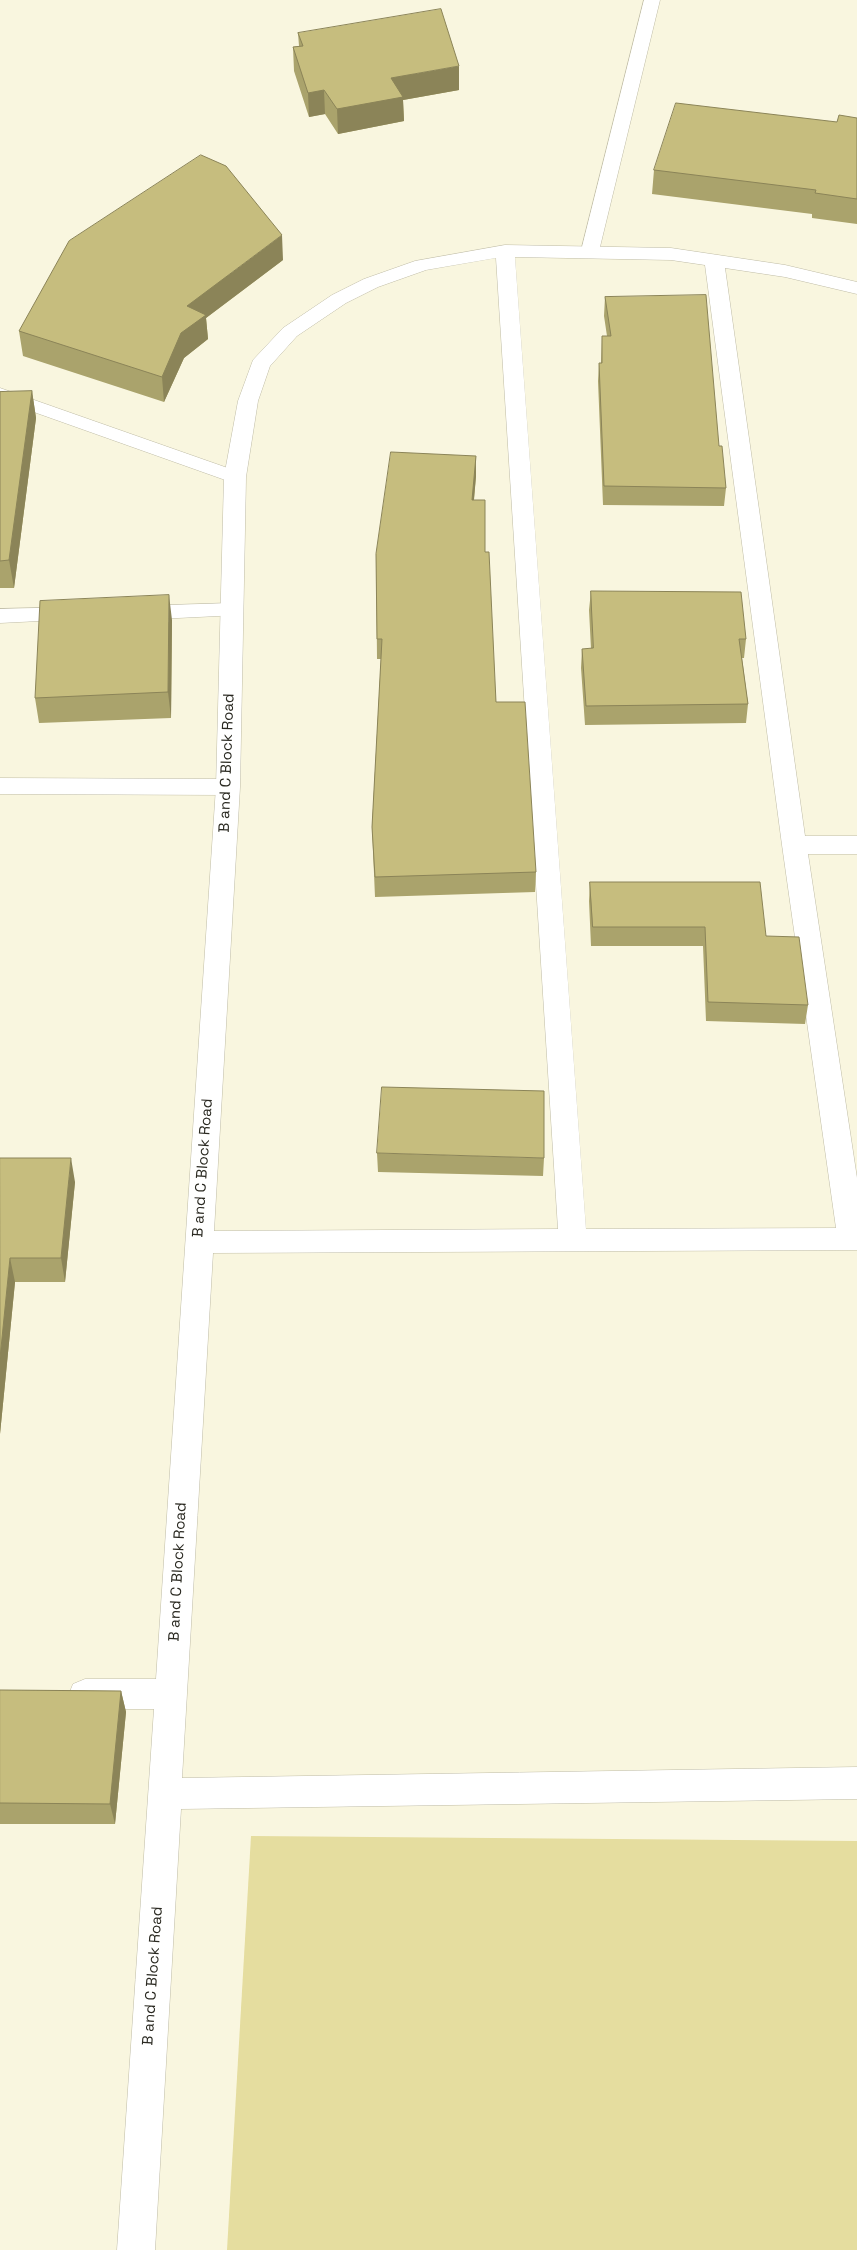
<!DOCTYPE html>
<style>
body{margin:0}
canvas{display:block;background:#f9f6df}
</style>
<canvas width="857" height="2250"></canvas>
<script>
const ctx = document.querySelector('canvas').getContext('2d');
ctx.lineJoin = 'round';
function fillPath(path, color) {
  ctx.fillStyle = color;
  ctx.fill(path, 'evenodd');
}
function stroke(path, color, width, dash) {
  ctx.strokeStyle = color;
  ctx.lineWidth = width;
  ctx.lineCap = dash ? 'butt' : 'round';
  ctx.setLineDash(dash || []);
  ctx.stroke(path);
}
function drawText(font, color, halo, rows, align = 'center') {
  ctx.font = font + ' "Space Grotesk",sans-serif';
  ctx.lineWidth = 4;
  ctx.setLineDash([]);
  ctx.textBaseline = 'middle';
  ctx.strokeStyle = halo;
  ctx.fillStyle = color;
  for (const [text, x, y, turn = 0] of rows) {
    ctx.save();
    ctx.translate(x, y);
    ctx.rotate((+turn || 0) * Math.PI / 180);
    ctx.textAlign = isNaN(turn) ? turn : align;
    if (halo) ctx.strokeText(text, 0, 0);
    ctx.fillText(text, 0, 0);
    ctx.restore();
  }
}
fillPath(new Path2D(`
 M251 1836 857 1841V2250H227Z`), '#e5dd9f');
const lane = new Path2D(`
 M644 0H660L599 251 596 255H584L581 251Z
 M0 388 242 473 245 477 242 481H228L0 400Z
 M232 603 239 605 242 610 239 615 137 620 130 618 127 613 130 608 137 606Z
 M72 607 79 609 82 614 79 619 0 623V609Z
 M0 778 228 779 236 782 239 787 236 792 228 795 0 794Z`);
const street = new Path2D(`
 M505 245 671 248 785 265 857 282V294L785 277 725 268 805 836H857V854H808L857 1178V1250L213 1253 182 1778 857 1767V1799L181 1809 155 2250H117L154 1709H85L73 1704 69 1694 73 1684 85 1679H156L216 787 224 477 238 401 253 360 283 328 332 295 364 279 415 261ZM515 257 671 260 705 265 782 845 836 1228 586 1229ZM496 258 558 1229 214 1231 240 787 246 477 258 401 270 366 297 336 346 303 378 287 426 270Z`);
stroke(lane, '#bfbca6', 1);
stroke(street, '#bfbca6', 1);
fillPath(lane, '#fff');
fillPath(street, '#fff');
fillPath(new Path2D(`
 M298 33 459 90 403 100 404 121 338 134 325 114 309 117 294 71 293 47 299 46Z
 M857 118V224L812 218V214L652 194 654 170 837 122Z
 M283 260 206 318 208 339 184 358 164 402 23 356 19 331Z
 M605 297 719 446 726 488 724 506 603 505 598 381 599 363H601L602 336H607L604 316Z
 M32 391 36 418 14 588H0V392Z
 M476 456V476L474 500 485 552 496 702 536 872 535 892 375 897 372 827 381 659H377L376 554Z
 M591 591 746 639 744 658H742L748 704 746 723 585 725 581 668 582 649H591L589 610Z
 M172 620 171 718 39 723 35 698Z
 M590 882 766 936 808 1005 805 1024 706 1021 703 946H591L589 901Z
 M377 1153 544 1158 543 1176 378 1172Z
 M0 1158 75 1182 65 1282H15L0 1434Z
 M0 1690 121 1691 126 1712 115 1824H0Z`), '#aaa36c');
fillPath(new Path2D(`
 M459 66V90L403 100 404 121 338 134 337 109 391 78Z
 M324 90 325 114 309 117 308 93Z
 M282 235 283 260 206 318 208 339 184 358 164 402 162 377 187 306Z
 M32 391 36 418 14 588 9 560Z
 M476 456V476L472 520V500Z
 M169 595 172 620 171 718 168 692Z
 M71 1158 75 1182 65 1282 61 1258Z
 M10 1258 15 1282 0 1434V1358Z
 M121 1691 126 1712 115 1824 110 1804Z`), '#8b8458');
const building = new Path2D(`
 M441 9 459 66 391 78 403 97 337 109 324 90 308 93 293 47 303 46 298 33Z
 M676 103 837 122 839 115 857 118V199L815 193 816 190 654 170Z
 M201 155 226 166 282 235 187 306 206 315 181 333 162 377 19 331 69 241Z
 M706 295 719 446H722L726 488 604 486 599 363H602V336H611L605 297Z
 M32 391 9 560 0 561V392Z
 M391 452 476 456 472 500H485V552H489L496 702H525L536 872 375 877 372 827 382 639H377L376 554Z
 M591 591 741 592 746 639H739L748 704 586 706 582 649 593 648Z
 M169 595 168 692 35 698 40 601Z
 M590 882H760L766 936 799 937 808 1005 708 1002 705 927H593Z
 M382 1087 544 1091V1158L377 1153Z
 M0 1158H71L61 1258H10L0 1358Z
 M0 1690 121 1691 110 1804 0 1803Z`);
fillPath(building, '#c6bd7e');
stroke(building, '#8b8458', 1);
drawText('15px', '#2a2921', '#fff', [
 ["B and C Block Road",227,763,-88],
 ["B and C Block Road",203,1168,-86],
 ["B and C Block Road",178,1572,-87],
 ["B and C Block Road",153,1976,-86]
]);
</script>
